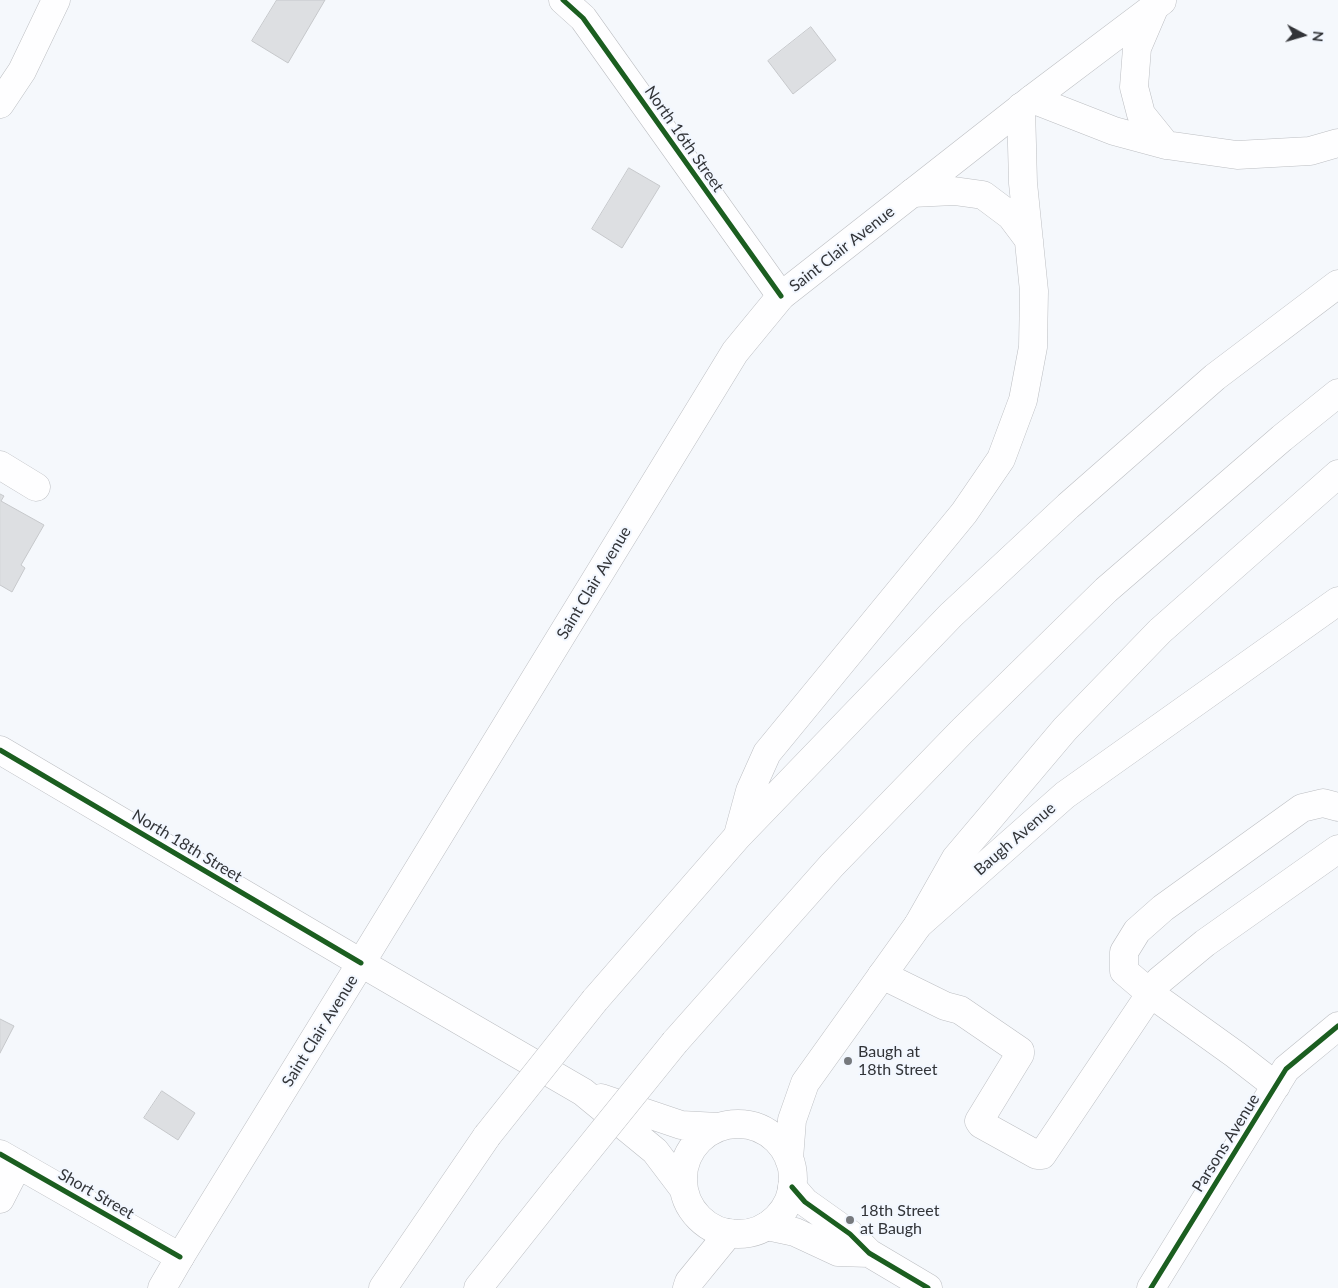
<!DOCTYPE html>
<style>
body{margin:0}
#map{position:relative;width:1338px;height:1288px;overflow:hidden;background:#f5f8fc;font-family:Lato,sans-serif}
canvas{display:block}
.north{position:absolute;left:1278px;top:10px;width:50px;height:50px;-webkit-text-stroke:4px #f2f7ff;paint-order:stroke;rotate:96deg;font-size:14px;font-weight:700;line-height:20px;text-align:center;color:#323438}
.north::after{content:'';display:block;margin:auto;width:18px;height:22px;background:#323438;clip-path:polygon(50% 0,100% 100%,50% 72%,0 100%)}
</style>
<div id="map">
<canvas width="1338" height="1288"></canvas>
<div class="north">N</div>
</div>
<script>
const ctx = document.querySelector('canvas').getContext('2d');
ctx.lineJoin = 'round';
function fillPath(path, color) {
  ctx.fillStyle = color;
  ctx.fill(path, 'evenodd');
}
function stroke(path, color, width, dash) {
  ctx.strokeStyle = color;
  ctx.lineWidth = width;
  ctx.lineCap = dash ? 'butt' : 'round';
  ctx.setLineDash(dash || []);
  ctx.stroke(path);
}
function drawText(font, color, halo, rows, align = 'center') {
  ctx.font = font + ' Lato,sans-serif';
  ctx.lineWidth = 4;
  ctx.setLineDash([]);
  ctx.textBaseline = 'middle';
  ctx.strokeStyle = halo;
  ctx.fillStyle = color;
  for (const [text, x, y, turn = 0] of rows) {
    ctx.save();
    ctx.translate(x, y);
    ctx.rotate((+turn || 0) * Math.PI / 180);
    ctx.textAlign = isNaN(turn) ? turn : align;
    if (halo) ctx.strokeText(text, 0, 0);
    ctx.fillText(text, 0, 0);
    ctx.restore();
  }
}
const building = new Path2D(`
 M277 0H325L288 63 252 41Z
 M811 27 836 60 793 94 768 61Z
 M629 168 660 186 622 248 592 229Z
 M0 494 4 496 1 501 44 525 21 565 25 568 12 592 0 585Z
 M0 1019 14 1026 0 1053Z
 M162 1091 195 1113 178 1140 144 1118Z`);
fillPath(building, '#dddfe2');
stroke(building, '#c6c8cb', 1);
const minor = new Path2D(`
 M563 0 583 18 781 296
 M0 104 22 71 56 0
 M0 465 36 487
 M0 750 361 963
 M882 975 945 1006 960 1010 1020 1051V1054L979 1121 981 1124 1037 1155H1042L1159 981 1205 943 1338 849
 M1276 1086 1236 1055 1151 994 1124 971V952L1137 931 1163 908 1302 808 1323 803 1338 807
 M0 1154 180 1257
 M792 1187 805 1202 850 1234 869 1253 928 1288
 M0 1199 18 1164
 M767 1226 795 1232 838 1252 869 1253
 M1151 1288 1286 1069 1338 1026`);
const major = new Path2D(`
 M361 963 583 1092 655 1151 683 1188
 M601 1098 681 1125 718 1127
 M683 1179a55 55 0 1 1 110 0a55 55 0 1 1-110 0Z
 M789 1159 792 1120 805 1083 918 925 1065 795 1338 601
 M162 1288 180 1257 361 963 735 352 781 296 1032 99 1162 1`);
const highway = new Path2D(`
 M1155 6 1137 48 1134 87 1141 114 1166 145
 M1032 99 1114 131 1166 145 1237 155 1310 151 1338 143
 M912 193 954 191 983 195 1011 216 1029 240
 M738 835 750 791 767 753 964 513 1001 459 1023 400 1033 347 1034 291 1023 183 1021 107
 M918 925 956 858 1065 729 1160 631 1338 474
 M595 1000 737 837 951 615 1068 506 1215 377 1338 284
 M675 1042 832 865 962 731 1106 590 1282 438 1338 393
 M383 1288 487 1136
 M478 1288 562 1182
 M687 1288 689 1282 729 1233`);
stroke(minor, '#bcbec2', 29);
stroke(major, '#bcbec2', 29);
stroke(highway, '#bcbec2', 29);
stroke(minor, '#fefeff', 28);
stroke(major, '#fefeff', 28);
stroke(highway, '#fefeff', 28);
const highwayBridge = new Path2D(`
 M487 1136 595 1000
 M562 1182 675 1042`);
stroke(highwayBridge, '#bcbec2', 29, []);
stroke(highwayBridge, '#fefeff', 28);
stroke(new Path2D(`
 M563 0 583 18 781 296
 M0 750 361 963
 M0 1154 180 1257
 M792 1187 805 1202 850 1234 869 1253 928 1288
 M1151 1288 1286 1069 1338 1026`), '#1b5e20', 5);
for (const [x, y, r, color] of [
 [848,1061,5,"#76797d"],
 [850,1220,5,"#76797d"]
]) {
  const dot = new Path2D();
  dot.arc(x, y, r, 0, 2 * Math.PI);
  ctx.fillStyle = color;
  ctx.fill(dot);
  stroke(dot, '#f2f7ff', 2);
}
drawText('16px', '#323438', '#f2f7ff', [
 ["North 16th Street",684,139,55],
 ["Saint Clair Avenue",842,249,-38],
 ["Saint Clair Avenue",594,583,-59],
 ["Baugh Avenue",1015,839,-41],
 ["North 18th Street",187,846,31],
 ["Saint Clair Avenue",320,1031,-58],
 ["Parsons Avenue",1226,1143,-58],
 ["Short Street",96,1194,30]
]);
drawText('16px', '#323438', '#f2f7ff', [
 ["Baugh at",858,1052],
 ["18th Street",858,1070],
 ["18th Street",860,1211],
 ["at Baugh",860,1229]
], 'left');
</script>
